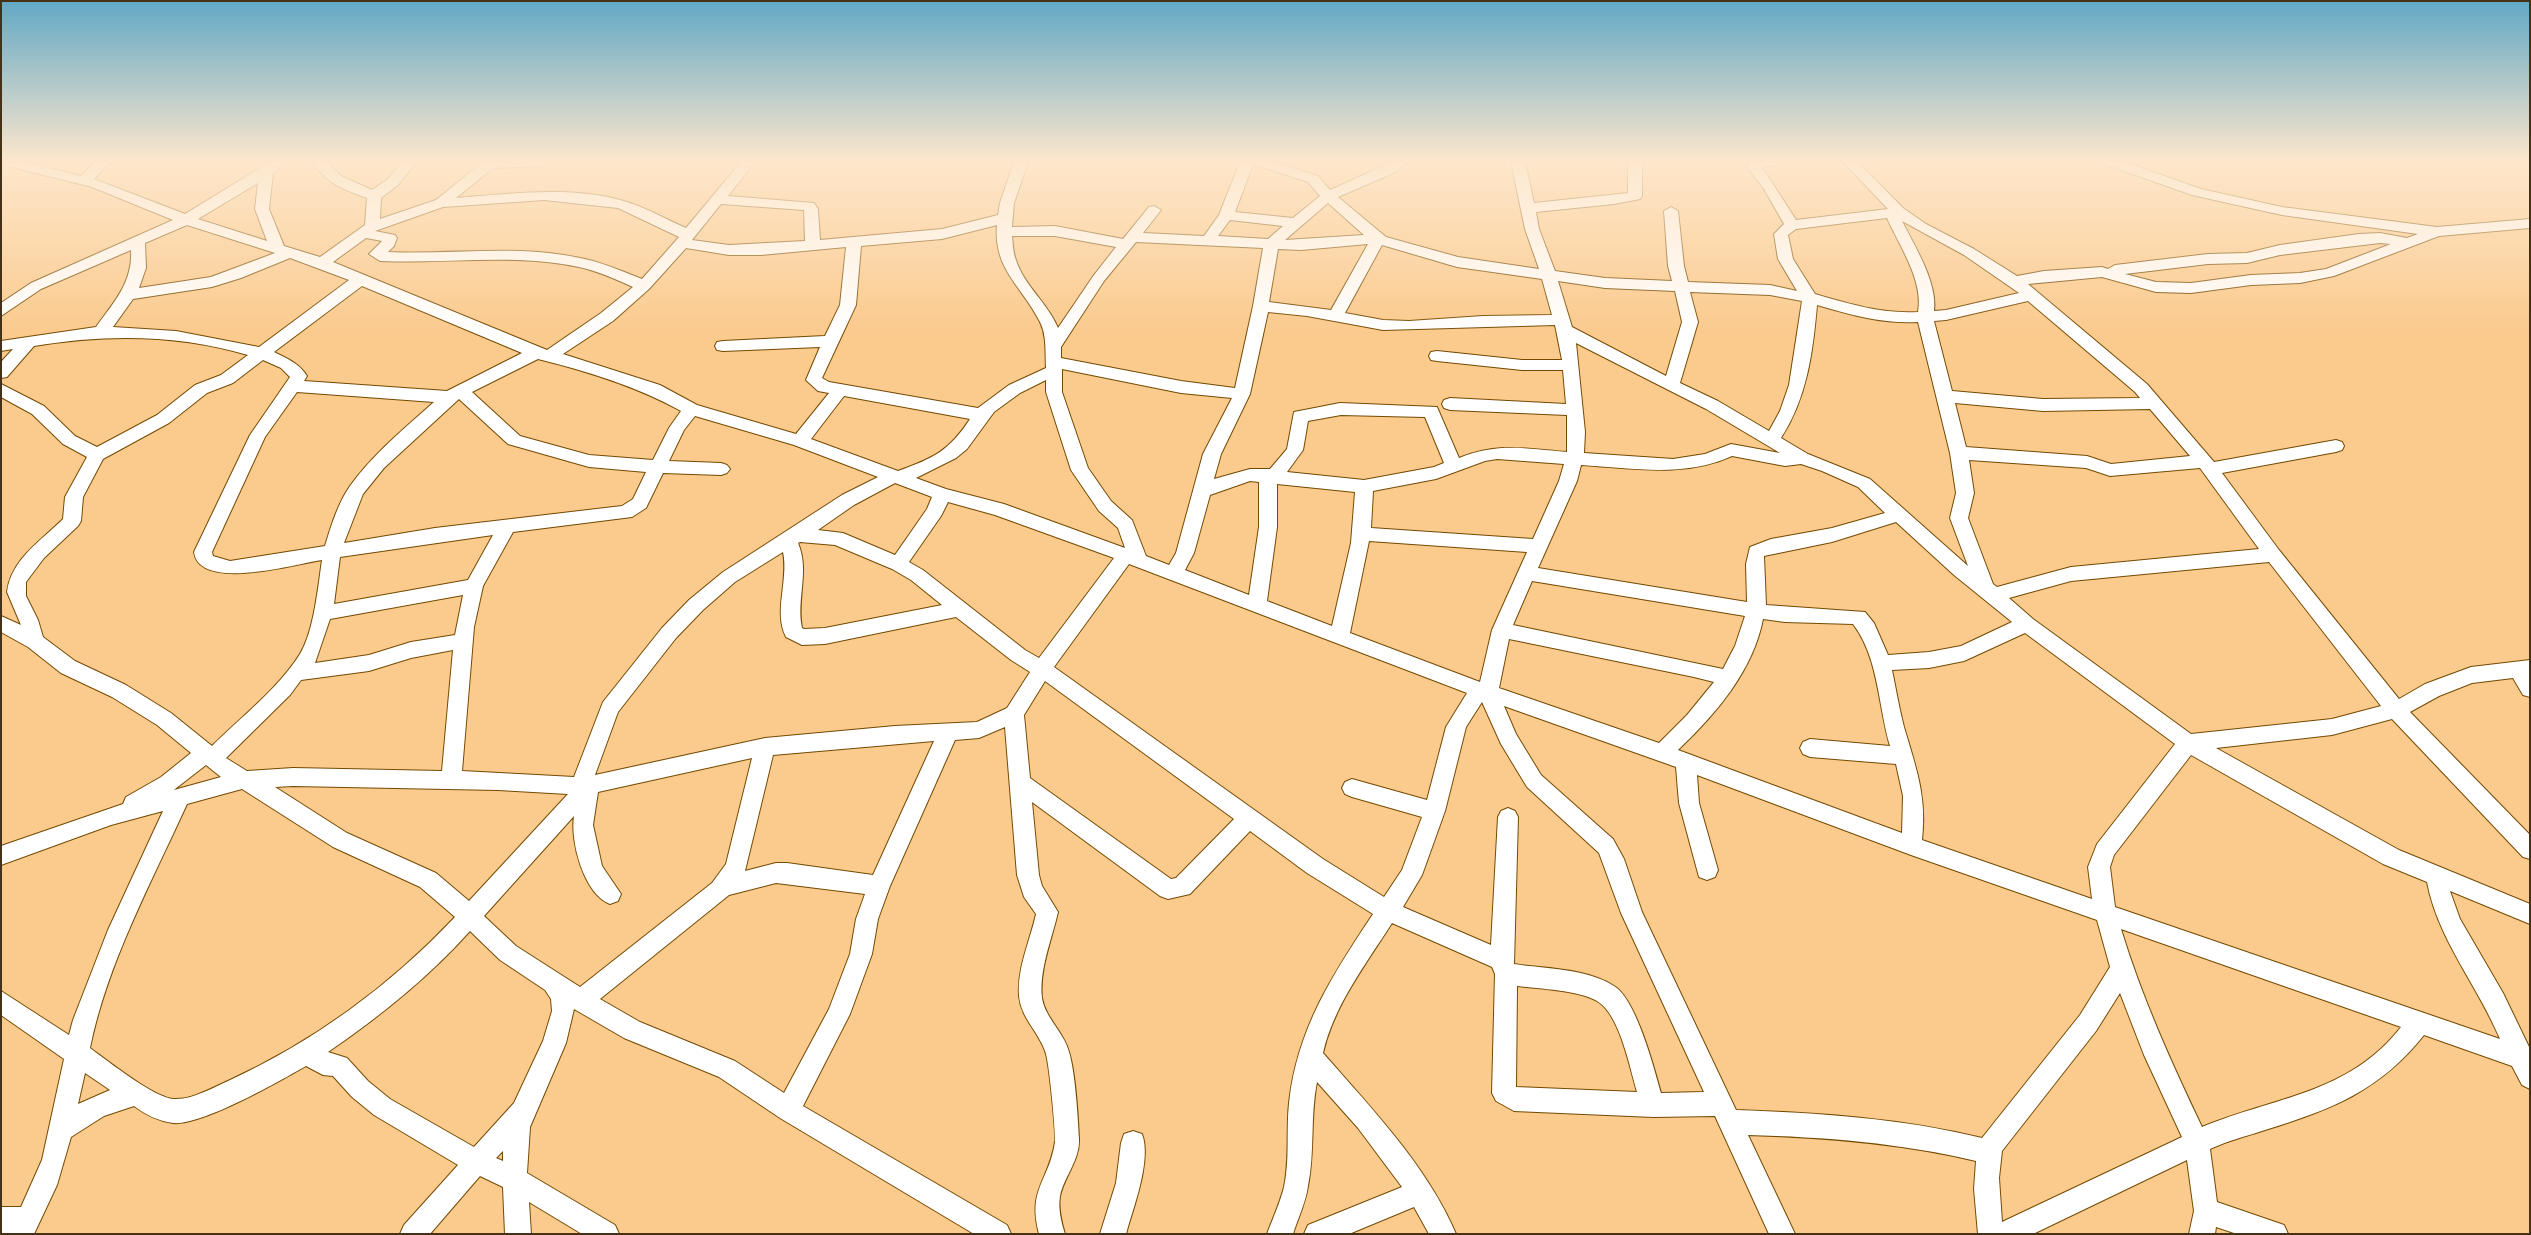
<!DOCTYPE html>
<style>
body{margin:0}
#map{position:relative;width:2531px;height:1235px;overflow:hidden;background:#fbca8d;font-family:Arial,sans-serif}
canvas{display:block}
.frame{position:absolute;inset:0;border:2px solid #443118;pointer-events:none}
</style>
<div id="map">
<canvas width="2531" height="1235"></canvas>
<div class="frame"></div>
</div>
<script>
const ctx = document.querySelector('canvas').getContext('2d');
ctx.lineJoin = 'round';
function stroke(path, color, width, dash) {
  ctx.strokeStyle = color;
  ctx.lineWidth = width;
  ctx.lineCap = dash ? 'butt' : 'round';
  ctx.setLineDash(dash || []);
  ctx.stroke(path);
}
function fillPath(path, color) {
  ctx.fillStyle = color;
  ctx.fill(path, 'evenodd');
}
const minor = new Path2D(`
 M2 162H25L81 176 95 162H110L94 179 185 214 270 162H285L273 173 269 209 284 246 320 257 365 225 367 198C345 190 325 183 313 162H327L341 176 372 190 388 179 402 162H416L398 185 381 198 380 219 436 200 483 162H551L544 166 493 168 456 198C510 194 575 185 627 202 647 208 667 220 686 228L741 162H755L728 196 814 203 818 209 820 240 942 229 998 215 1000 203 1014 162H1028L1014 203 1012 227 1055 226 1123 239 1149 207 1154 206 1161 210 1143 233 1204 236 1219 215 1240 162H1254L1235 212 1293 218 1320 196 1308 182 1256 165 1254 162H1274L1318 176 1330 190 1392 162H1408L1396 172 1338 197 1386 237 1458 257 1539 269 1525 229 1511 162H1525L1534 203 1628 193V162H1642V196L1640 199 1614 204 1536 212 1539 229 1555 271 1605 278 1672 281 1668 266 1664 211 1671 207 1678 211 1684 266 1688 282 1770 285 1797 291 1778 259 1774 234 1784 224 1764 189 1747 167 1750 162H1780L1778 165 1762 167 1796 220 1888 209 1843 162H1858L1903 208 1926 224 1974 249 2017 276 2044 271 2102 267 2108 269 2115 265 2208 254 2247 253 2280 245 2359 234 2380 233 2407 238 2418 234 2282 215 2192 195 2107 165 2105 162H2125L2201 189 2282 207 2437 227 2530 219V228L2439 236 2334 276 2300 283 2251 285 2191 293 2156 292 2102 277 2028 284 2147 384 2214 462 2336 440 2342 442 2344 446 2342 450 2336 452 2222 473 2279 550 2399 699 2425 684 2471 667 2530 660V697L2523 695 2513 678 2472 683 2439 696 2410 712 2530 835V859L2523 857 2392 719 2332 735 2216 748 2399 850 2530 904V924L2450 891 2460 919 2503 993 2530 1049V1089L2522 1085 2512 1066 2424 1035C2380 1091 2330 1110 2265 1130 2247 1136 2227 1141 2210 1149L2217 1202 2284 1225 2288 1234H2237L2216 1227 2215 1234H2189L2194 1211 2187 1160 2033 1234H1978L1974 1189 1976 1161C1901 1143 1824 1137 1748 1135L1795 1234H1769L1715 1116 1653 1117 1514 1111 1496 1101 1492 1093 1495 974 1492 967 1392 923C1366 964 1334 1005 1323 1053 1372 1109 1427 1166 1456 1234H1429L1414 1207 1349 1234H1304L1308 1225 1402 1187 1358 1128 1317 1082C1310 1116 1315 1151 1308 1186 1306 1202 1298 1218 1293 1234H1267C1273 1218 1280 1203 1284 1187 1290 1159 1286 1131 1289 1103 1297 1029 1333 974 1373 914L1307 873 1250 831 1190 894 1168 899 1160 896 1032 802 1039 875 1042 886 1058 912C1052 939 1039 969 1042 998 1045 1018 1064 1032 1069 1052 1075 1071 1078 1117 1079 1139 1080 1160 1064 1177 1060 1196 1058 1209 1061 1221 1065 1234H1039C1027 1188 1049 1182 1055 1142 1056 1133 1049 1059 1045 1051 1038 1031 1021 1018 1019 996 1017 968 1030 941 1036 914L1024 897 1017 875 1005 727 979 738 955 740 890 886 878 919 872 954 850 1014 803 1106 1007 1225 1011 1234H974L780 1118 719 1077 624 1038 574 1009 566 1043 530 1127 527 1173 615 1225 619 1234H582L529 1202 531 1234H505L503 1187 480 1176 430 1234H400L404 1225 458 1165 374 1115 352 1097 333 1076 323 1075 306 1066C280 1081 201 1126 173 1123 158 1121 146 1115 134 1106L104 1116 71 1137 57 1185 34 1234 1 1233V1207H21L42 1160 64 1059 1 1015V991L69 1035 73 1020 108 930 163 811 111 825 1 865V846L123 804 126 797 161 777 191 753 157 725 112 697 61 673 28 647 1 632V616L21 625 7 592C11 559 42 540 63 519L65 497 87 457 63 444 32 414 1 397V384L44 406 75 436 97 447 157 415 195 385 221 375 248 355C178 334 105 334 34 346L7 377 1 378V362L13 349 1 351V341L96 327C114 302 133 282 131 250L41 289 1 316V303L31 283 173 220 92 187 4 165ZM258 183 255 209 267 241 198 219ZM544 200 618 208 679 237 642 279C622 271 601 262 580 258 517 244 452 255 388 252L394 246 397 238 395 235 375 231 443 207ZM1328 203 1364 235 1285 240ZM721 204 804 210 805 241 729 245 692 240ZM1887 218C1899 245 1924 281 1918 312 1882 314 1850 304 1815 294L1793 259 1788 235 1796 229ZM1230 220 1283 226 1268 239 1218 236ZM1902 221 1964 255 2019 293 1946 310 1934 311C1938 283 1914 245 1902 221ZM187 225 275 253 211 277 139 288 146 268 145 243ZM997 225C993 270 1023 287 1040 322 1047 336 1045 352 1046 368L1009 385 978 408 829 382 822 378 856 305 861 246 942 239ZM1012 236H1055L1116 247 1094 275 1058 328C1048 303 1024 286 1016 260 1013 253 1013 244 1012 236ZM366 238 382 241 369 254 380 261C446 264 514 253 579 267 598 271 615 279 633 287L601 313 547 350 333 262ZM1136 242 1263 248 1253 306 1235 388 1181 381 1061 358V347L1104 281ZM2380 243 2391 244 2326 269 2300 273 2251 275 2191 283 2156 282 2125 274 2208 264 2247 263 2280 255ZM1368 244 1331 310 1269 302 1278 249 1301 250ZM1382 245 1457 267 1542 279 1552 315 1483 316 1409 321 1383 320 1345 313ZM846 247 840 305 825 336 723 341 717 342 715 346 717 350 723 351 820 347 806 380 818 391 829 393 796 434 697 405 660 385 563 354 613 321 649 289 686 248 729 255H761ZM290 258 349 280 259 347 176 331 113 327 133 299 212 287 241 278ZM1558 281 1605 288 1675 291 1682 322 1666 376 1572 327ZM362 286 522 353 447 391 304 381 307 376C299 363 286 358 274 352ZM1690 292 1770 295 1802 301 1789 385 1780 411 1769 431 1718 401 1680 383 1698 322ZM2028 301 2135 392 2140 398 2043 399 1952 391 1934 321 1946 320ZM1817 305C1851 315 1883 324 1918 322L1950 453 1956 493 1950 518 1968 566 1870 479 1808 454 1781 438C1807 398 1813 352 1817 305ZM1268 312 1307 316 1383 330 1555 325 1562 360H1522L1437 351 1431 352 1429 356 1431 360 1437 361 1522 370H1563L1566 404 1450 398 1444 400 1442 404 1444 408 1450 410 1567 415V452C1526 449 1499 442 1459 458L1437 407 1340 403 1294 412 1287 449 1270 469H1250L1214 479 1221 454 1250 394ZM1576 343 1706 409 1780 453 1731 444 1705 454 1673 459 1584 453 1585 432ZM538 359C587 371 636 386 681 411L669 428 653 460 589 455 520 436 472 392ZM263 360 281 368 290 377 250 435 194 552C199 592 295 564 322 560 318 587 314 631 300 654 278 689 241 717 212 746L171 713 126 685 75 661 43 637 38 620 26 596V582L44 558 78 526 81 521 83 497 103 459 169 423 207 393 233 383ZM1062 369 1181 393 1232 398 1203 454 1176 553 1169 565 1146 556 1132 520 1111 501 1088 468 1062 392ZM1046 380V392L1071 470 1099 511 1118 528 1125 548 1004 504 946 489 916 478 956 458 967 449 994 412 1020 393ZM297 392 434 402C405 428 373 454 350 486 338 503 331 526 325 546L230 561 213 556 212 552 265 437ZM844 396 970 419C949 451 934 458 898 471L811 439ZM459 399 508 444 589 467 646 472 633 499 622 506 435 528 344 543 363 494 384 468ZM1955 403 2043 411 2150 409 2190 456 2111 464 2087 456 1966 447ZM1341 415 1425 417 1444 463 1434 467 1364 480 1287 472 1303 450 1308 421ZM695 416 794 445 878 477 842 495 723 572 689 600 662 628 603 702 574 777 462 771 474 627 483 586 513 532 632 517 646 508 663 473 721 475 727 473 730 469 727 465 721 463 669 461 684 430ZM1732 456 1785 466 1801 464 1822 471 1858 487 1885 513 1832 528 1771 539 1750 547 1746 564 1747 602 1538 568 1577 481 1581 465C1633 468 1684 478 1732 456ZM1497 459 1564 464 1559 481 1533 539 1371 528 1373 491 1436 479 1485 461ZM1969 460 2086 468 2110 476 2200 468 2259 549 2071 567 1997 587 1993 584 1968 518 1974 493ZM1250 481 1259 482V527L1249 595 1185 570 1194 553 1210 495ZM895 483 932 497 927 509 895 555 843 533 818 530 854 505ZM1277 484 1355 492 1351 543 1332 626 1267 601 1277 527ZM948 502 995 515 1114 558 1039 658 1025 650 923 570 909 562 941 516ZM1896 522 1954 575 2012 622 1961 646 1929 652 1888 655 1874 623 1865 612 1766 605 1764 556 1832 542ZM493 535 468 580 334 604 340 557ZM1369 541 1527 552 1492 630 1480 682 1350 633ZM800 542 835 545 892 569 911 580 942 605 825 628 804 629 802 628C796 599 810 571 798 543ZM783 552C789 580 773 612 786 637L802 645 825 644 956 617 1011 660 1030 672 1007 708 977 722 895 726 765 738 595 775 618 712 676 638 703 610 735 582ZM2269 562 2381 706 2332 719 2191 734 2033 619 2009 598 2071 581ZM1129 564 1467 693 1446 727 1427 800 1352 779 1345 782 1342 788 1345 794 1352 797 1422 817 1402 870 1384 897 1323 859 1054 667ZM1532 581 1745 616 1735 646 1723 669 1513 625ZM463 595 455 635 411 642 369 655 315 663 330 619ZM1763 619 1785 622 1853 624C1879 658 1878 706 1890 746L1810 739 1803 742 1800 748 1803 754 1810 757 1896 764 1903 796 1902 833 1678 750C1715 715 1753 671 1763 619ZM2025 633 2175 744 2097 844 2088 867 2092 899 1922 840C1927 796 1916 768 1904 727 1899 708 1896 689 1892 670L1929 668 1964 661ZM1509 639 1694 677 1714 682 1687 715 1659 743 1499 688ZM453 650 442 771 293 768 247 771 226 758 290 695 301 680 369 671 411 658ZM1045 681 1234 819 1176 878 1171 879 1030 778 1024 715ZM1482 702 1501 744 1527 787 1599 853 1621 913 1704 1092 1661 1093C1654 1068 1636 999 1614 986 1586 968 1546 969 1514 964L1518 817 1515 811 1508 808 1501 811 1498 817 1491 945 1403 907 1422 875 1445 811 1466 727ZM1504 706 1676 767 1679 803 1699 877 1707 880 1715 877 1718 870 1699 803 1697 775 1911 855 2097 920 2110 967 2080 1015 1982 1138C1901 1118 1819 1113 1736 1110L1642 912 1624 859 1613 839 1541 775 1516 734ZM934 741 873 875 787 863H776L745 871 773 755ZM2191 755 2383 864 2427 882C2438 940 2478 986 2500 1039L2115 907 2110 867 2114 855ZM752 758 726 864 712 883 580 987 516 946 484 916 574 816C570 842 584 894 610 904L618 901 621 894 602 866 593 825 598 792ZM206 765 221 777 174 790 175 789ZM293 786 498 790 568 794 469 901 436 873 347 833 275 787ZM242 789 333 847 420 887 455 917C391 985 313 1042 228 1081 212 1088 192 1100 174 1099 154 1098 108 1061 90 1048 107 964 151 883 187 804ZM776 883 865 894 856 919 850 954 829 1009 784 1093 735 1061 640 1022 600 999 729 895ZM2121 929 2401 1027C2349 1094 2274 1097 2202 1127 2171 1062 2142 998 2121 929ZM470 931 500 960 545 990 551 999 552 1011 543 1041 514 1103 474 1147 390 1099 368 1081 347 1058 328 1052C379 1017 428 978 470 931ZM1517 986C1540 989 1578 990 1597 1001 1620 1014 1630 1069 1637 1092L1516 1087ZM2120 993 2144 1055 2182 1137 2002 1222 1999 1178 2002 1151 2096 1031ZM85 1073 110 1090 78 1104ZM503 1151V1161L496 1158Z
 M1133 1131 1142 1134C1152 1160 1133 1208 1126 1234H1100L1116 1183 1121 1143 1124 1134Z`);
stroke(minor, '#744a00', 2);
fillPath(minor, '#fff');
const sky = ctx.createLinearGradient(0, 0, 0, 335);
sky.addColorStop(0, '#61a8c6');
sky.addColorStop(0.48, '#fde7cc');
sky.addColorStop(1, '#fde7cc00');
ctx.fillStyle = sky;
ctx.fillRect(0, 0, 2531, 335);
</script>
